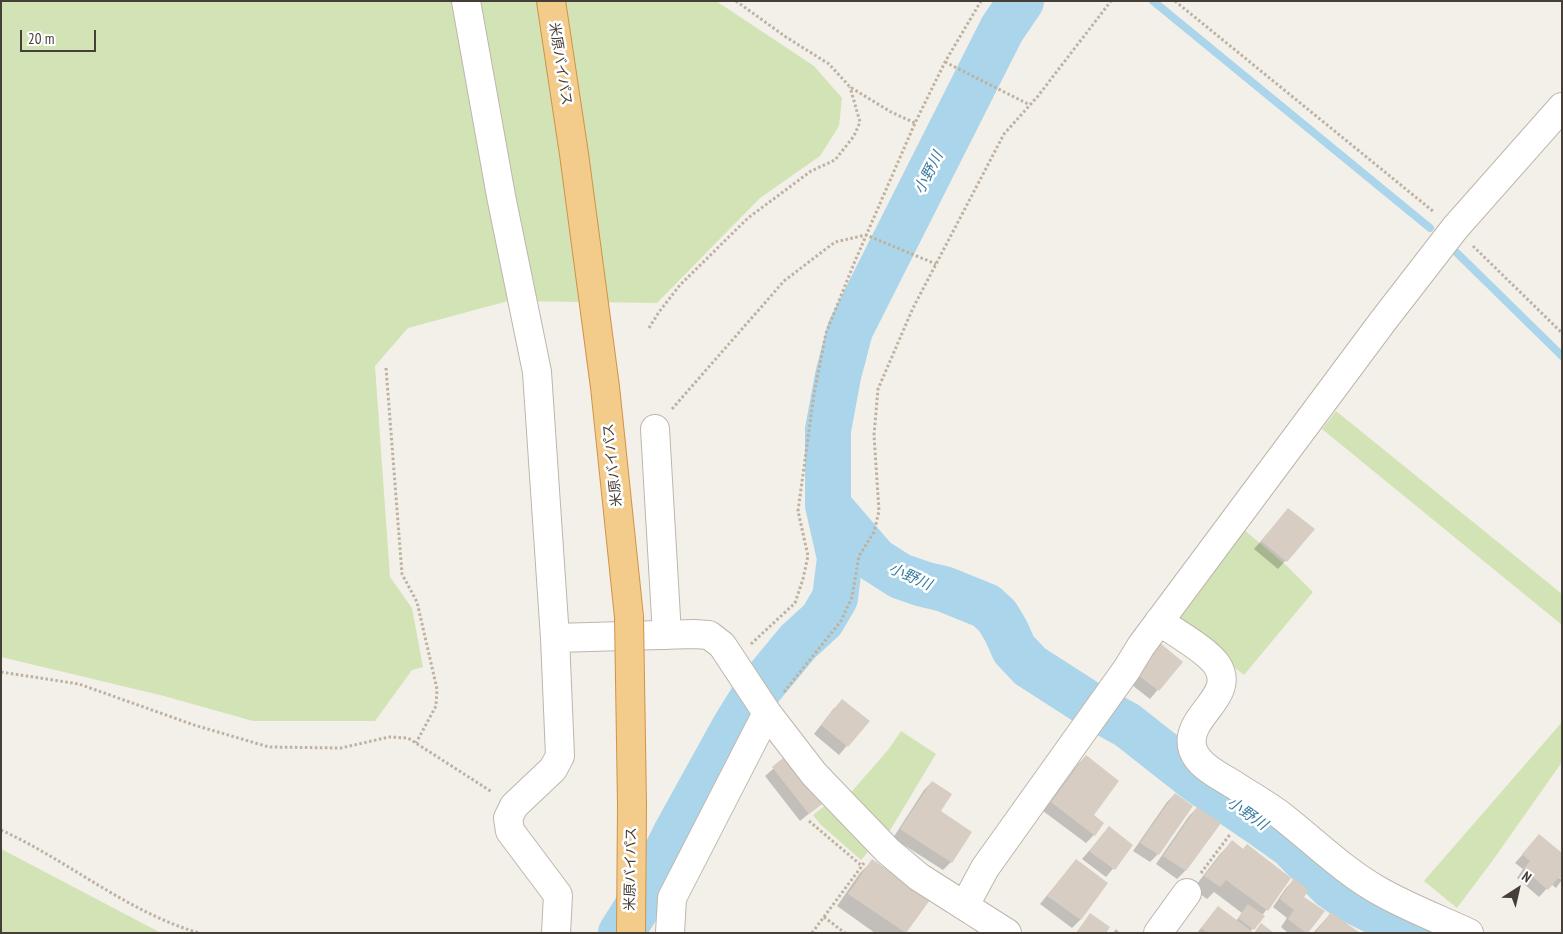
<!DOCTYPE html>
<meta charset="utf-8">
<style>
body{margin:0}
#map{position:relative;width:1563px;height:934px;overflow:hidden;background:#f3efe9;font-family:"PT Sans Narrow",sans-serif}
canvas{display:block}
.frame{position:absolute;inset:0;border:2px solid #463f38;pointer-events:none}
.north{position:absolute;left:1493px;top:864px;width:50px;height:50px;-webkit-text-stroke:4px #fff;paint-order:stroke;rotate:35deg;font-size:14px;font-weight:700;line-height:20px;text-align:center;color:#463f38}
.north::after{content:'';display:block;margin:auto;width:18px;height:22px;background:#463f38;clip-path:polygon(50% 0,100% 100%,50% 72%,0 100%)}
.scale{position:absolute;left:20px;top:30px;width:76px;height:22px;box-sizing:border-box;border:2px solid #463f38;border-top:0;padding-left:6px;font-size:15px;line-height:18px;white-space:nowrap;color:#463f38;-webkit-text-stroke:4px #fff;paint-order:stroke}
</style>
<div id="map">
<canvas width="1563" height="934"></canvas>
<div class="frame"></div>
<div class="north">N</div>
<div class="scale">20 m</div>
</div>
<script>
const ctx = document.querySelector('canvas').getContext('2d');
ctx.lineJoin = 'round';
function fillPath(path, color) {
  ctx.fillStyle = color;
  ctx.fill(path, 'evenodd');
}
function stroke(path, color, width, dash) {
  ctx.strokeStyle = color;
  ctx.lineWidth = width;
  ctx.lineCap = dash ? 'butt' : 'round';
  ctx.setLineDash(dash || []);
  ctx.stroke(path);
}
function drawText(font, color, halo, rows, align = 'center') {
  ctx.font = font + ' "PT Sans Narrow","Noto Sans JP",sans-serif';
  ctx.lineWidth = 5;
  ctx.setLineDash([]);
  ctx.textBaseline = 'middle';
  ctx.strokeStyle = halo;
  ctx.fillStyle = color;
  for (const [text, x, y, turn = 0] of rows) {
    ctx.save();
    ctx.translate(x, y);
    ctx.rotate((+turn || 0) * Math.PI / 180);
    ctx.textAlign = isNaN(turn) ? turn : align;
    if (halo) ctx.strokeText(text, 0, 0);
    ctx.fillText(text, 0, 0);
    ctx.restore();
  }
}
fillPath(new Path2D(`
 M1 1H716L814 66 842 98 839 126 820 156 760 198 657 303 508 301 408 328 375 366 390 577 412 608 423 667 412 670 375 721H253L164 696 1 657Z
 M1336 411 1562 594V625L1322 429Z
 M1243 529 1287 566 1313 592 1244 675 1177 624 1176 617Z
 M1562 722V762L1493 860 1457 908 1424 881Z
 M901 731 936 754 886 837 846 798 888 750Z
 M828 803 872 847 861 860 820 824 813 815Z
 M1 849 7 852 161 933H1Z`), '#d2e4b5');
fillPath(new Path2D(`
 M1288 510 1313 530 1278 569 1254 549Z
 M1152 652 1181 662 1150 699 1128 682Z
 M834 708 868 721 839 755 814 734Z
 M788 756 823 802 800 821 765 776Z
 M1086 756 1094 835 1086 843 1043 811 1078 764Z
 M932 782 951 862 943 870 893 838 924 790Z
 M1175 794 1158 854 1150 862 1133 851 1167 802Z
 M1197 808 1220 824 1185 871 1177 879 1156 864 1189 816Z
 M1109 828 1132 846 1106 877 1082 859Z
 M1539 836 1554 874 1562 880 1556 888 1551 884 1539 897 1517 878 1523 869 1515 863Z
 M1232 842 1289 879 1250 932 1252 933H1197L1218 907 1236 921 1242 913 1214 892 1207 899 1193 889 1220 854Z
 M1076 860 1106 884 1080 920 1072 928 1040 904Z
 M872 861 928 900 904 933H875L837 906 860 873Z
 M1294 880 1303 897 1307 933H1288L1281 927 1287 918 1273 907 1286 888Z
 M1331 913 1358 933H1313Z
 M1389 928 1396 933H1385Z
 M1116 929 1120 933H1113Z`), '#0003');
stroke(new Path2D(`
 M1153 1 1430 228
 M1457 253 1562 356`), '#abd5ea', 8);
stroke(new Path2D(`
 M831 509 875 560 900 576 923 584 944 589 986 606 997 616 1006 631 1014 649 1030 666 1089 704 1127 725 1197 780 1260 823 1291 845 1331 886 1348 898 1378 913 1406 924 1418 933
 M621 933 645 895 676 833 734 728 755 694 798 642 822 620 835 598 840 558 828 505V430L838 376 850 330 1002 29 1021 1`), '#abd5ea', 46);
fillPath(new Path2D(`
 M1288 508 1315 529 1287 562 1261 541Z
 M1160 643 1183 662 1159 691 1135 673Z
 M842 699 870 721 848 747 821 725Z
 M788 754 825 802 809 814 772 767Z
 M1086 755 1119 781 1094 815 1104 823 1095 836 1051 802Z
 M932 781 952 794 941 811 972 832 952 863 900 829Z
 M1175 793 1193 806 1159 855 1140 843Z
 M1197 807 1221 823 1186 871 1163 856Z
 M1109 826 1133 845 1115 870 1089 851Z
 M1539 834 1562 853V879L1559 877 1548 890 1524 869 1530 861 1522 854Z
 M1232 840 1243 849 1247 844 1291 878 1268 911 1226 880 1220 887 1204 876Z
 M872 859 930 900 906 933 848 894Z
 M1076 859 1108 883 1081 920 1047 896Z
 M1294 878 1309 890 1304 897 1325 911 1308 933H1306L1288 919 1294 910 1280 899Z
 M1248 904 1265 916 1254 930 1238 918Z
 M1218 906 1254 933H1208L1201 928Z
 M1331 912 1360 933H1315Z
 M1090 913 1110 927 1106 933H1076Z
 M1261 923 1274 933H1254Z`), '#d7cdc2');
const minor = new Path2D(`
 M466 1 501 196 537 372 555 638 560 756 553 769 514 806 508 818 510 831 558 895 556 933
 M655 429 667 635
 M1159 621C1174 632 1207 650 1217 665 1238 697 1182 717 1193 750 1199 767 1222 777 1236 786 1251 796 1269 806 1283 817 1316 843 1346 873 1383 893 1410 908 1441 920 1469 933
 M555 638 694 634 709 635 722 645 767 713 814 774 888 851 919 877 1007 933
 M965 905 985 868 1127 669 1141 646 1383 321 1455 228 1562 107
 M670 933 672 898 767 713
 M1158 933 1187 893`);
const trunk = new Path2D(`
 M551 1 574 154 605 387 629 617`);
stroke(minor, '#beb6ac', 30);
stroke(trunk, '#d09346', 30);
stroke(new Path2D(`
 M736 1 786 37 829 64 850 87 891 112 915 123
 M1175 1 1434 212
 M945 62 1030 105
 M1473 246 1562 333
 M649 328 659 312 680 285 748 218 811 171 835 160 854 136 860 122 850 87
 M386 368 402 574 417 602 437 689 436 706 416 743
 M672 409 784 281 835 242 866 235 936 264
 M751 644 795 603 803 579 808 556 798 511 814 394 826 333 855 261 915 123 945 62 981 1
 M1 672 79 684 194 725 269 747 341 748 389 737 408 738 492 792
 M784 692 841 621 852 597 859 556 874 532 879 511 874 435 878 389 913 308 1004 134 1038 96 1111 1
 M809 821 862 866
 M1 830C69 861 127 912 199 933
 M1201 873 1231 833
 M824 917 845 933
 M812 933 864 863`), '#beb19f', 3, [2.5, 2.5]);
stroke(minor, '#fff', 28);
stroke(trunk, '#f3cb8b', 28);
const trunkBridge = new Path2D(`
 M629 617 632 805 631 933`);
stroke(trunkBridge, '#d09346', 30, []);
stroke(trunkBridge, '#f3cb8b', 28);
drawText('14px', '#463f38', '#fff', [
 ["米原バイパス",560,64,81],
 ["米原バイパス",613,465,-96],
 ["米原バイパス",631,869,-89]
]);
drawText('italic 15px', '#387ca1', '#fff', [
 ["小野川",929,173,-63],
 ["小野川",910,577,24],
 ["小野川",1247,814,35]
]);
</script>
